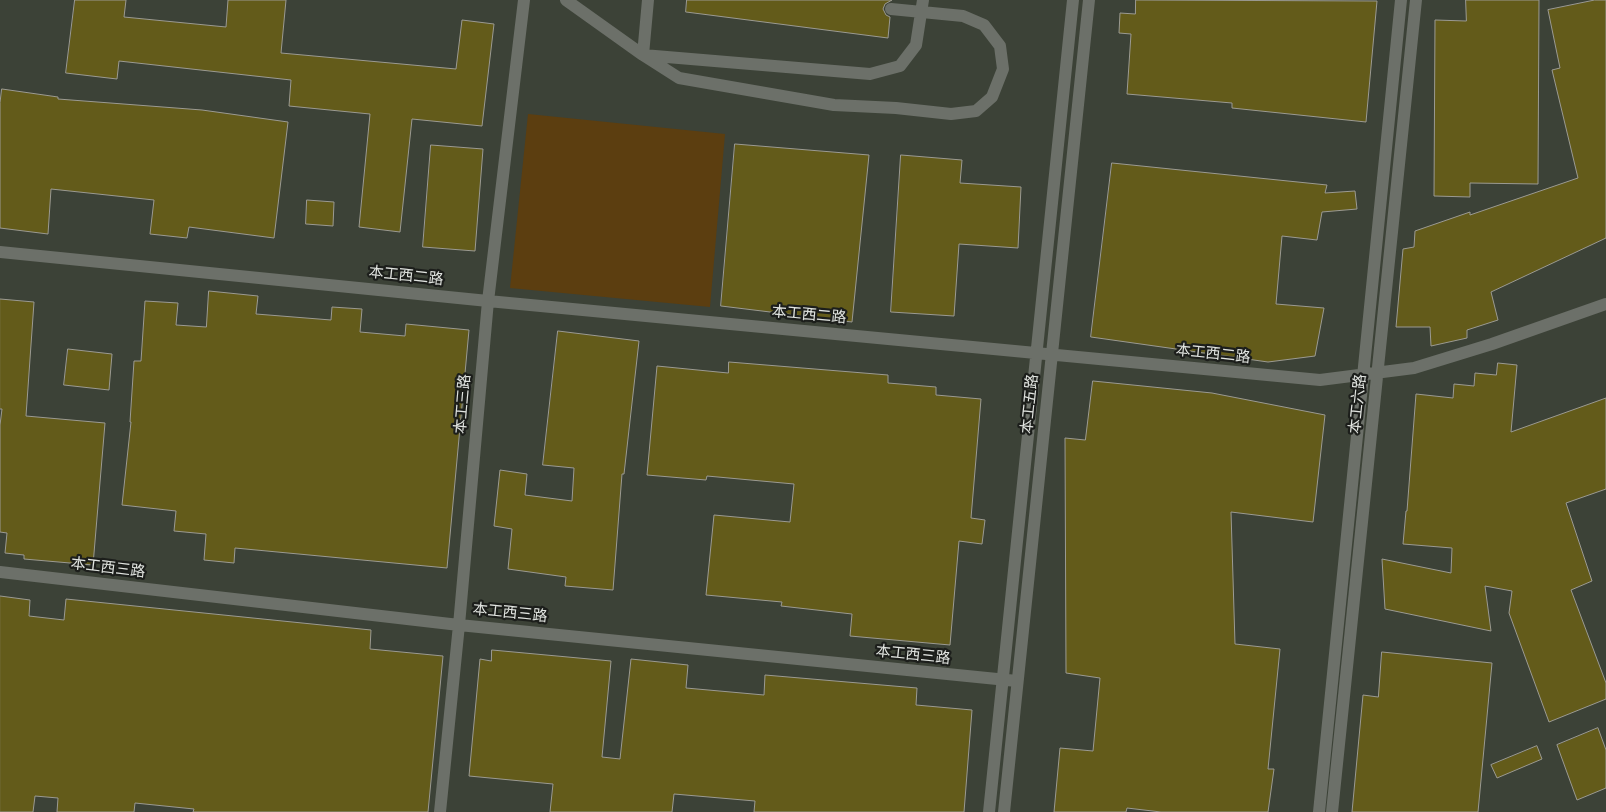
<!DOCTYPE html>
<meta charset="utf-8">
<style>
body{margin:0}
canvas{display:block;background:#333731}
</style>
<canvas width="1606" height="812"></canvas>
<script>
const ctx = document.querySelector('canvas').getContext('2d');
ctx.lineJoin = 'round';
function fillPath(path, color) {
  ctx.fillStyle = color;
  ctx.fill(path, 'evenodd');
}
function stroke(path, color, width, dash) {
  ctx.strokeStyle = color;
  ctx.lineWidth = width;
  ctx.lineCap = dash ? 'butt' : 'round';
  ctx.setLineDash(dash || []);
  ctx.stroke(path);
}
function drawText(font, color, halo, rows, align = 'center') {
  ctx.font = font + ' "IBM Plex Serif","Noto Sans TC",serif';
  ctx.lineWidth = 4.5;
  ctx.setLineDash([]);
  ctx.textBaseline = 'middle';
  ctx.strokeStyle = halo;
  ctx.fillStyle = color;
  for (const [text, x, y, turn = 0] of rows) {
    ctx.save();
    ctx.translate(x, y);
    ctx.rotate((+turn || 0) * Math.PI / 180);
    ctx.textAlign = isNaN(turn) ? turn : align;
    if (halo) ctx.strokeText(text, 0, 0);
    ctx.fillText(text, 0, 0);
    ctx.restore();
  }
}
fillPath(new Path2D(`
 M0 0H1606V812H0Z`), '#3c4237');
fillPath(new Path2D(`
 M528 114 725 134 710 307 510 288Z`), '#5c3e10');
const building = new Path2D(`
 M75 0H126L124 17 226 27 228 0H286L281 53 456 69 462 20 494 24 482 126 412 119 400 232 359 227 370 114 289 106 291 80 119 61 117 79 66 73Z
 M687 0H892L885 4 883 9 886 15 890 17 888 38 686 12Z
 M1136 0 1377 1 1366 122 1232 108V103L1127 94 1131 34 1119 33 1120 13 1135 14Z
 M1466 0H1539L1538 184 1470 183V197L1434 196 1435 20 1466 21Z
 M1595 0H1606V238L1491 292 1498 320 1467 330V338L1431 346 1430 327H1396L1403 249 1414 247 1415 231 1470 212V215L1578 178 1552 70 1560 68 1548 10Z
 M2 89 58 97V99L202 110 288 122 274 238 189 227 187 238 150 234 154 200 51 189 48 234 0 228V103Z
 M735 144 869 155 852 322 721 306Z
 M431 145 483 149 475 251 423 247Z
 M901 155 962 160 960 183 1021 187 1018 248 959 244 954 316 891 312Z
 M1112 163 1327 185 1325 193 1355 191 1357 209 1322 212 1317 240 1282 236 1276 304 1324 308 1315 356 1268 362 1091 337Z
 M307 200 334 202 333 226 306 224Z
 M209 291 258 296 256 314 331 320 332 307 362 309 360 332 405 336 406 324 469 330 447 568 235 548 234 563 204 560 206 534 174 531 176 511 122 505 131 422H130L134 361H141L145 301 178 303 176 325 206 327Z
 M0 299 34 302 26 416 105 423 93 565 24 559V555L5 553 7 533 0 532V425L2 409H0Z
 M558 331 639 341 624 474H622L613 590 565 586 566 577 508 569 512 529 494 526 500 470 527 474 525 495 572 501 574 468 543 465Z
 M68 349 112 354 109 390 64 385Z
 M729 362 888 375V383L936 387V395L981 399 971 518 985 520 982 544 959 541 950 645 850 636 852 614 781 606 782 602 706 595 714 515 790 522 794 484 707 476 706 480 647 475 657 366 728 373Z
 M1498 363 1517 365 1511 432 1606 398V489L1566 503 1592 581 1571 590 1606 683V699L1549 722 1509 613 1512 591 1485 586 1491 631 1385 609 1382 559 1451 573 1452 548 1403 544 1406 511H1407L1416 394 1453 398 1454 384 1474 386 1475 373 1496 375Z
 M1093 381 1212 393 1325 415 1313 522 1231 512 1235 644 1280 649 1268 769H1274L1268 812H1161L1127 808 1126 812H1054L1060 748 1093 751 1100 678 1066 673 1065 438 1085 440Z
 M0 596 30 600 29 616 64 620 66 599 371 630 370 649 443 656 428 812H193L194 809 135 803 134 812H57L58 798 35 796 33 812H0Z
 M492 650 611 661 602 757 620 759 631 659 688 665 686 688 764 695 765 675 917 688 916 705 972 710 964 812H754L755 801 674 794 672 812H550L553 784 469 776 480 659 491 661Z
 M1382 652 1492 663 1478 812H1352L1363 695 1378 697Z
 M1598 728 1606 750V788L1577 800 1557 745Z
 M1537 746 1542 759 1497 778 1491 765Z`);
fillPath(building, '#635b1a');
stroke(building, '#9b9a92', 1);
stroke(new Path2D(`
 M566 0 643 55 679 78 834 105 896 108 951 114 976 111 992 97 1003 69 1000 46 984 25 963 16 891 9
 M648 0 643 55 870 74 900 66 916 45 923 0
 M0 252 488 301 1320 380 1414 368 1492 344 1606 304
 M0 572 459 625 1017 681
 M440 812 459 625 488 301 524 0
 M989 812 1073 0
 M1004 812 1089 0
 M1319 812 1401 0
 M1332 812 1416 0`), '#6c7069', 12);
drawText('15px', '#e1e4e0', '#1c1e1b', [
 ["本工西二路",406,276,6],
 ["本工西二路",809,315,5],
 ["本工西二路",1213,354,6],
 ["本工三路",463,404,-85],
 ["本工五路",1030,404,-84],
 ["本工六路",1358,404,-84],
 ["本工西三路",108,568,7],
 ["本工西三路",510,613,6],
 ["本工西三路",913,655,6]
]);
</script>
